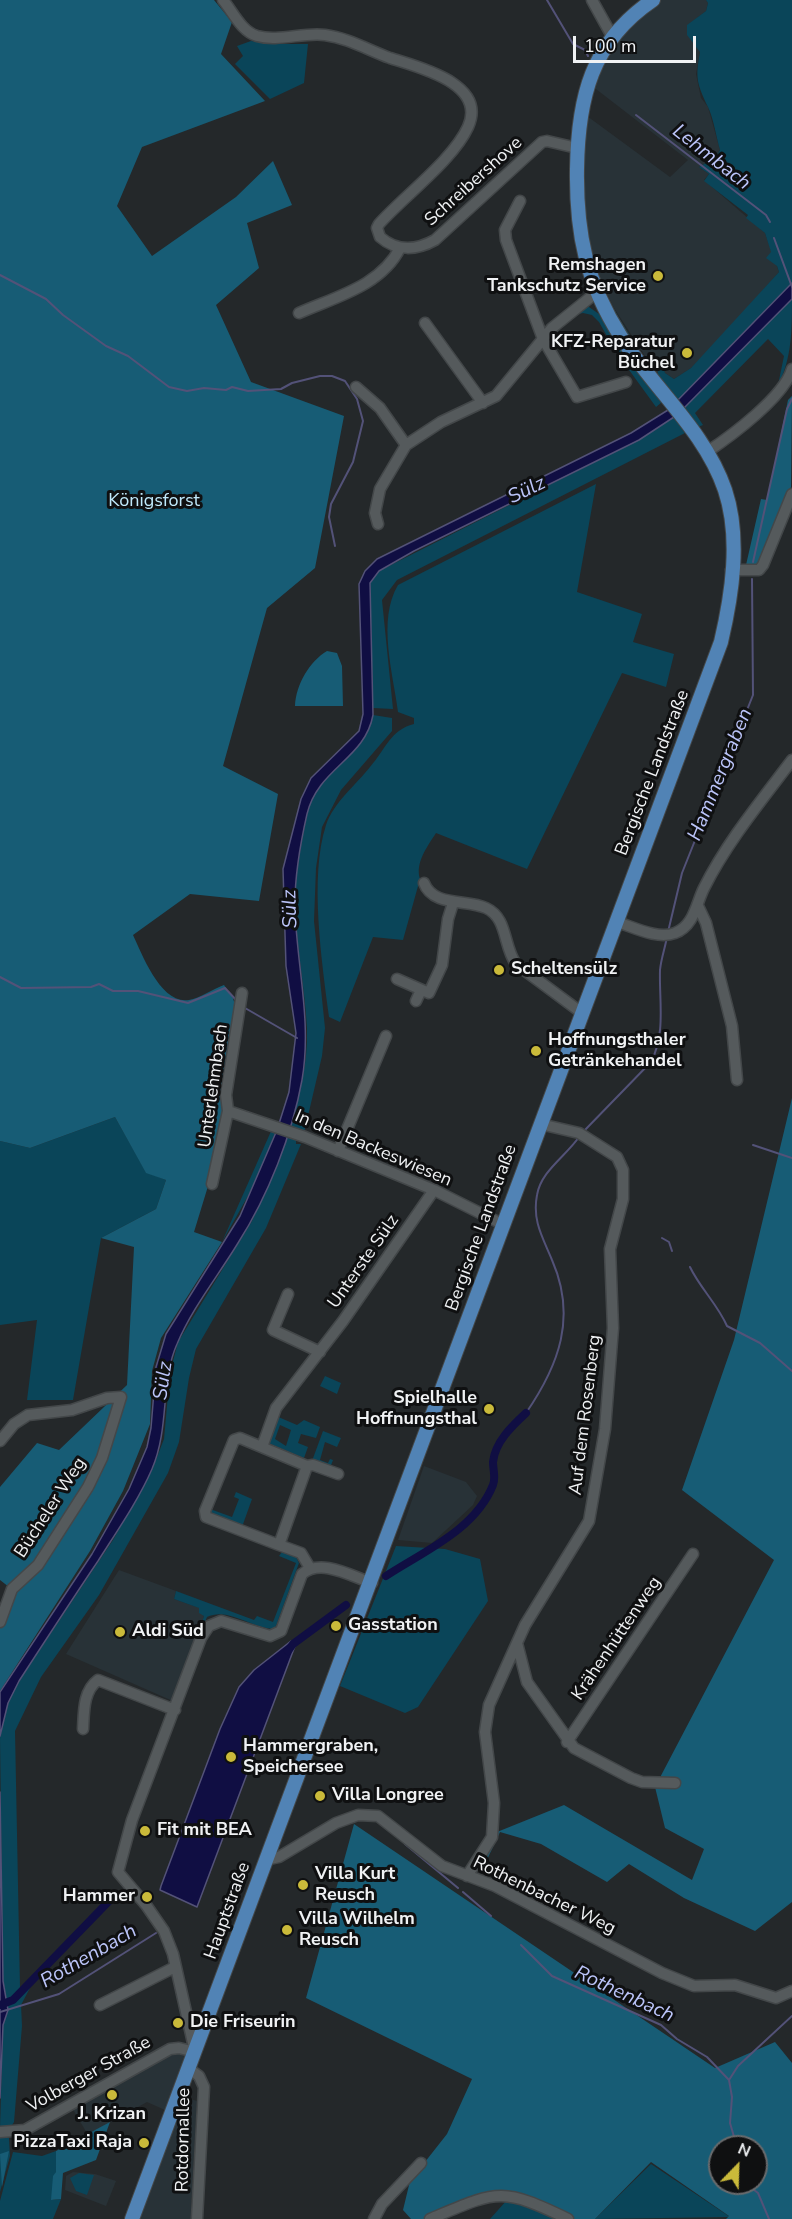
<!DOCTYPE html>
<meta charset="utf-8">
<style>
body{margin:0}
#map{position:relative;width:792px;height:2219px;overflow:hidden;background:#24282a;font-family:"Nunito Sans",sans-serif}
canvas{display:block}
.north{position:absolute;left:708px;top:2135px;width:60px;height:60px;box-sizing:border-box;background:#0f1011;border:2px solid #696a6c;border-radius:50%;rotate:23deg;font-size:16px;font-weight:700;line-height:24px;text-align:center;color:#f0f2f4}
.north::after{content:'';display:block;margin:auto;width:21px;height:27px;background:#caba3a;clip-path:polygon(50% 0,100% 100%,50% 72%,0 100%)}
.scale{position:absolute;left:573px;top:36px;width:123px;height:27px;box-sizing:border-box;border:3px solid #f0f2f4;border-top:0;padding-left:8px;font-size:18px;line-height:21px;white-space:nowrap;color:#f0f2f4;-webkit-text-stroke:4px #0f1011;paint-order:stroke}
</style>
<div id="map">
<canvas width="792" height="2219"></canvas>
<div class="north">N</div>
<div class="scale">100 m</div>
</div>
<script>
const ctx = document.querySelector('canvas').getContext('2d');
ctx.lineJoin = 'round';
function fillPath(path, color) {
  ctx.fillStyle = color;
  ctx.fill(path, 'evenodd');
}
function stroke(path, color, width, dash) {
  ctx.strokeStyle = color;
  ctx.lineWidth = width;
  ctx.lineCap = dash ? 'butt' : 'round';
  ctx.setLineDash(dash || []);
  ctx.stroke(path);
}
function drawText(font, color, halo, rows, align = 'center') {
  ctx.font = font + ' "Nunito Sans",sans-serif';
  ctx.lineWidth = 6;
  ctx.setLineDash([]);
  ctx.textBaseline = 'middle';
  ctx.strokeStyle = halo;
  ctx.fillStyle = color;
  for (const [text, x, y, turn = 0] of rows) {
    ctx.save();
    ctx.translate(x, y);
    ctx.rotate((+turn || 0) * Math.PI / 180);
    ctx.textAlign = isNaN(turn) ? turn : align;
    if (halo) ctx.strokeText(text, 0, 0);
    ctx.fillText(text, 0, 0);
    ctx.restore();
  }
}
fillPath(new Path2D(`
 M659 0H706L708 3 706 11 688 25 700 52 696 74 701 98 708 107 720 150 716 157 699 167 709 174 704 180 765 233 779 272 709 351 691 368 674 379 665 373 662 365 658 376 614 308 599 278 589 245 585 213 584 161 587 116 670 177 688 160 592 86 601 62 627 25Z
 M424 1466 466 1482 477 1496 473 1505 432 1543 398 1540Z
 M119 1570 176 1591 174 1599 200 1608 204 1616 175 1702 66 1654Z
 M173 2051 186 2057 165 2110 147 2102 88 2135 71 2106Z
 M184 2097 197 2101 191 2208 194 2209 193 2219H139Z
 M73 2172 95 2174 116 2181 106 2206 65 2190 66 2176Z`), '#283237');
fillPath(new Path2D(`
 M706 0H792V283L677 401 658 376V370L662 364 665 373 674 379 691 368 779 272 777 266 766 258 771 252 765 233 746 218 748 215 704 181 709 174 699 167 716 157 720 150C716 136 714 120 708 107 697 84 695 78 700 52L687 35V25L706 11 708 3Z
 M251 41 274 44H308L304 83 270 99 235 64 243 56 237 46Z
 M589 97H592C578 153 578 224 599 278 610 306 628 332 644 357H640L625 334 590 261 581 181Z
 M792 299C792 329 792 359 778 385L784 356 768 339 695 413 703 425 698 427 683 409Z
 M584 307H589L599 314 615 341 662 402 656 407 616 352 599 322 592 315 583 313 574 315Z
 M674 417 685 433 397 580 382 600 393 709 373 708 370 583 379 571 638 440Z
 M596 484 577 592 642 614 633 642 674 654 666 687 622 673 527 869 436 833C427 847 415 863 420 879L403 940 373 937 340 1022 329 1017C322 963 309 877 326 825 334 802 355 786 370 767 386 749 390 730 414 724V718L398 712C393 673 377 620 398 585Z
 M373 715 392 718V731L341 790 322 827 316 868 314 921 325 1028 322 1056 304 1133 289 1128C300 1096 308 1062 307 1029 305 989 297 950 295 910 294 878 301 846 307 815 317 768 365 760 373 715Z
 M115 1117 146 1172 166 1180 156 1209 101 1238 73 1400H27L37 1320 0 1325V1141L30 1148Z
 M272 1129 276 1130 257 1180 222 1242Z
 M288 1135 296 1138V1144H301L266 1228 196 1349 189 1378 179 1442 168 1473 99 1595 41 1677 15 1731 20 1988 26 1982 31 1986 21 2005 22 2026 14 2122 11 2127 0 2128 3 2024 8 2010 3 1981 0 1737 8 1703 19 1681 113 1540 152 1470 164 1439 170 1373 178 1342 252 1221Z
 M325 1376 341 1383 337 1394 320 1386Z
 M276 1416 297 1425 304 1420 320 1427 316 1438 301 1434 298 1443 308 1447 304 1458 268 1443ZM280 1425 291 1430 286 1446 275 1439Z
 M323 1431 341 1438 337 1447 325 1442 320 1460 328 1463 330 1459 333 1460 330 1468 312 1461Z
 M236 1492 252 1499 242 1527 212 1515 210 1509 232 1517 239 1499 234 1497Z
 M396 1546 445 1549 480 1559 488 1601 418 1707 405 1713 340 1686Z
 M282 1552 295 1555 299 1563 276 1626 273 1629C251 1628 228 1607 207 1617L183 1677 204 1616 199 1613V1608L174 1599 176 1591 254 1620 257 1616 273 1622 296 1563 279 1556Z
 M0 2135 9 2138 10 2156 0 2192Z
 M56 2151V2172L52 2200 61 2199 53 2219H0V2201L13 2152 42 2156Z
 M651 2164 730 2217 595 2219Z
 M79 2173 94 2175 87 2195 76 2191 70 2178Z
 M507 2200 558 2219H490Z`), '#0a4559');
fillPath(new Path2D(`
 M0 0H214L232 22 221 54 265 101 142 147 117 206 152 256 236 197 273 161 292 205 247 223 259 268 216 305 251 382 344 416 315 568 267 608 223 766 278 794 259 901 190 894 133 935C142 954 161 1005 189 1000 200 998 213 989 224 985L233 998 236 1009 216 1160 194 1232 222 1242 161 1338 152 1371 150 1424 123 1491 90 1551 0 1691V1612L9 1587 0 1580V1487L37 1443 59 1450 127 1385 134 1247 101 1238 156 1209 166 1180 146 1173 115 1117 30 1148 0 1141Z
 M792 396 791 487 774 536 759 565H746L761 499 767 500 788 400Z
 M327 651 337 653 342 666 343 706H295C296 684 310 661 327 651Z
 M792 1098V1902L755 1931 684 1898 629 1864 607 1882 541 1844 500 1832 484 1866 478 1862 497 1832 564 1805 692 1880 704 1849 665 1828 655 1787 774 1560 682 1490 734 1340Z
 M354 1824 715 2068 775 2042 792 2063V2219H726L729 2216 651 2162 595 2219H572L507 2200H484L442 2219H411L403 2210 410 2181 447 2134 472 2079 306 1998ZM720 2147H756V2183H720Z
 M110 2122 96 2160 63 2173 61 2199 51 2200 53 2176 56 2172V2151Z
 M9 2151 2 2187 0 2154Z`), '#175c75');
const water = new Path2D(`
 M792 283V299L683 409 677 401Z
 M668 410 674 417 639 440 414 551 379 571 370 583 373 715C365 759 318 768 307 814 300 845 294 878 295 910 297 967 312 1022 302 1080 292 1135 268 1196 238 1243 218 1276 192 1308 177 1344 160 1382 170 1427 152 1469 138 1501 117 1531 98 1561 71 1601 45 1641 19 1681L8 1703 0 1736V1692L92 1554 129 1489 147 1447 151 1428 156 1367 166 1334 240 1216 277 1130 289 1092 296 1033 286 966 283 869 301 799 311 778 359 731 363 714 359 584 365 571 377 559 631 433Z
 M291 1641 295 1646 197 1907 160 1890 161 1886 220 1729 239 1687 254 1670Z
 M0 1792 3 1981 8 2010 3 2025 0 2098Z`);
fillPath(water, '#100e43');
stroke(water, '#535278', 1.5);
stroke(new Path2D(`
 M547 0 573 44 585 50 588 56
 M636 115 766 215 770 222
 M774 238 792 287
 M0 275 46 299 63 315 106 346 128 356 169 387 187 391 204 388 226 390 232 387 248 391 281 389 292 383 320 376H332L345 381 357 399 363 421 353 462 331 504 329 517 335 546
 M753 562 787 409 792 399
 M668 932 682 873 753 695 752 579
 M0 977 21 988 91 987 99 984 113 991H138L188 1003 225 988 237 1001
 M245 1008 297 1038
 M583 1132 651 1062C666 1033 659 1001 660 970 661 959 665 948 667 937
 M753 1145 792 1158
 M662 1238 669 1242 672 1251
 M690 1267C700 1288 718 1305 727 1326L760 1343 792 1371
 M526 1413C559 1365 577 1317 552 1260 543 1238 532 1221 537 1195 541 1171 566 1156 579 1137
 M405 1844 458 1888
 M463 1892 491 1916
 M521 1945 552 1976 661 2025 677 2039 707 2057 729 2080 738 2066 792 2016
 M0 2012 59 1994 156 1933
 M729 2080 732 2097 730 2123 737 2147
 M745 2183 758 2193 769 2219`), '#535278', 2);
stroke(new Path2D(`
 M386 1576C424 1551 475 1530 493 1485 496 1478 493 1470 493 1462 495 1442 512 1426 526 1413
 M288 1651 293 1644 346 1605
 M0 2005 13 2000 112 1898`), '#100e43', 8);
const minor = new Path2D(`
 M223 0C233 12 241 31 257 36 278 42 304 32 325 35 348 38 368 50 390 58 417 67 488 83 468 127 453 160 404 196 379 224L377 228 380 237C397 252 417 250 435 240L542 142 547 141 577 148
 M592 0 612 36
 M520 201 505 230 506 240 543 339 577 397 626 382
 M299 313C335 297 381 286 400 248
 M425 323 483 403
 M356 387 380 408 406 445
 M707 452C731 436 784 397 792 369
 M378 524 375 513 380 489 406 445 441 422 496 396 552 328 597 292
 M731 570H759L763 565 792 494
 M424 883C433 907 467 899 486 908 508 918 503 946 516 964L582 1013
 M698 906 706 923 732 1026 737 1080
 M617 922C633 927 658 940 675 933 694 926 696 904 704 888 727 842 761 801 792 760
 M397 979 429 993 442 965 448 919 453 903
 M416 1001 421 990
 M228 1111 305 1137 434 1190 502 1224
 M338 1151 386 1036
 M212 1184 228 1111 226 1095 242 993
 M288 1294 273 1330 320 1352
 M0 1441 14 1424 28 1415 72 1410 107 1398 121 1397 102 1458 88 1487 38 1565 12 1589 0 1622
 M262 1447 276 1408 343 1321 434 1190
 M307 1466 313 1465 338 1474
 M279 1545 206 1517 205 1511 234 1440 240 1438 307 1466 279 1545 301 1553 310 1568
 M517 1643 527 1682 574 1748 631 1778 642 1782 675 1783
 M83 1729C84 1712 83 1691 98 1680L175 1710
 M567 1742 693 1554
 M265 1860 279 1857 336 1823 358 1815 378 1816 442 1866 495 1886 662 1973 694 1986 735 1985 776 1998 792 1991
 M467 1876 492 1837 494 1803 485 1732 489 1705 525 1625 589 1521 605 1429 613 1328 610 1249 623 1199V1170L617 1157 579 1133 540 1124
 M100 2005 175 1967
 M195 2052 173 1954 164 1931 146 1905 118 1872 132 1820 201 1638 209 1626 221 1621 270 1636 281 1631 302 1574C321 1558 351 1576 372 1583
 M188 2068 199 2076 204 2087 197 2219
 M0 2132 25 2130 170 2049 179 2048 195 2052
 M374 2219 382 2204 421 2163
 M430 2219C497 2191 500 2186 568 2219`);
const major = new Path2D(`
 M132 2219 721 642C732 595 741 538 725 490 705 431 654 389 621 337 586 282 576 233 577 169 578 98 591 42 653 0`);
stroke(minor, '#434749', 13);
stroke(major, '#434749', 16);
stroke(minor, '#555a5c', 10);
stroke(major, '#5183b5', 14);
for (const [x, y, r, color] of [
 [658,276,6,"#caba3a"],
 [687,353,6,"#caba3a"],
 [499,970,6,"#caba3a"],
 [536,1051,6,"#caba3a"],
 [489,1409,6,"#caba3a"],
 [336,1626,6,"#caba3a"],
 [120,1632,6,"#caba3a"],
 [231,1757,6,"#caba3a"],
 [320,1796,6,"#caba3a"],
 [145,1831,6,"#caba3a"],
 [303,1885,6,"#caba3a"],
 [147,1897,6,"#caba3a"],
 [287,1930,6,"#caba3a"],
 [178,2023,6,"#caba3a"],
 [112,2095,6,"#caba3a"],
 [144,2143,6,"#caba3a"]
]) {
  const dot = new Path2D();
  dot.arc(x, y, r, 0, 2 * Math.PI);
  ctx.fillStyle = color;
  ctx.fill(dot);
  stroke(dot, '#0f1011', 2);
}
drawText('18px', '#f0f2f4', '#0f1011', [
 ["Schreibershove",474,182,-42],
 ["Bergische Landstraße",653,773,-69],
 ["Unterlehmbach",214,1086,-82],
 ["In den Backeswiesen",373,1149,23],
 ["Bergische Landstraße",482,1228,-70],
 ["Unterste Sülz",364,1262,-55],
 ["Auf dem Rosenberg",586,1415,-83],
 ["Bücheler Weg",51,1508,-57],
 ["Krähenhüttenweg",617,1639,-56],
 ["Rothenbacher Weg",544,1896,26],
 ["Hauptstraße",228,1911,-70],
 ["Volberger Straße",89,2075,-29],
 ["Rotdornallee",184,2140,-89]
]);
drawText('bold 18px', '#f0f2f4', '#0f1011', [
 ["Remshagen",646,266,"right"],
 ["Tankschutz Service",646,287,"right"],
 ["KFZ-Reparatur",675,343,"right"],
 ["Büchel",675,364,"right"],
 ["Scheltensülz",511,970],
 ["Hoffnungsthaler",548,1041],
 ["Getränkehandel",548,1062],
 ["Spielhalle",477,1399,"right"],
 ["Hoffnungsthal",477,1420,"right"],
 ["Gasstation",348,1626],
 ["Aldi Süd",132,1632],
 ["Hammergraben,",243,1747],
 ["Speichersee",243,1768],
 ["Villa Longree",332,1796],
 ["Fit mit BEA",157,1831],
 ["Villa Kurt",315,1875],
 ["Reusch",315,1896],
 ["Hammer",135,1897,"right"],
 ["Villa Wilhelm",299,1920],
 ["Reusch",299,1941],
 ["Die Friseurin",190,2023],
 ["J. Krizan",112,2115,"center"],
 ["PizzaTaxi Raja",132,2143,"right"]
], 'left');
drawText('18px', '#c0eafc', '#0f1011', [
 ["Königsforst",154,502]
]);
drawText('italic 20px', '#bbc4f9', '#0f1011', [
 ["Lehmbach",711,158,38],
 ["Sülz",527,491,-26],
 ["Hammergraben",721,775,-68],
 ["Sülz",291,909,-92],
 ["Sülz",164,1381,-82],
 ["Rothenbach",89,1957,-30],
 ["Rothenbach",624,1995,25]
]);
</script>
